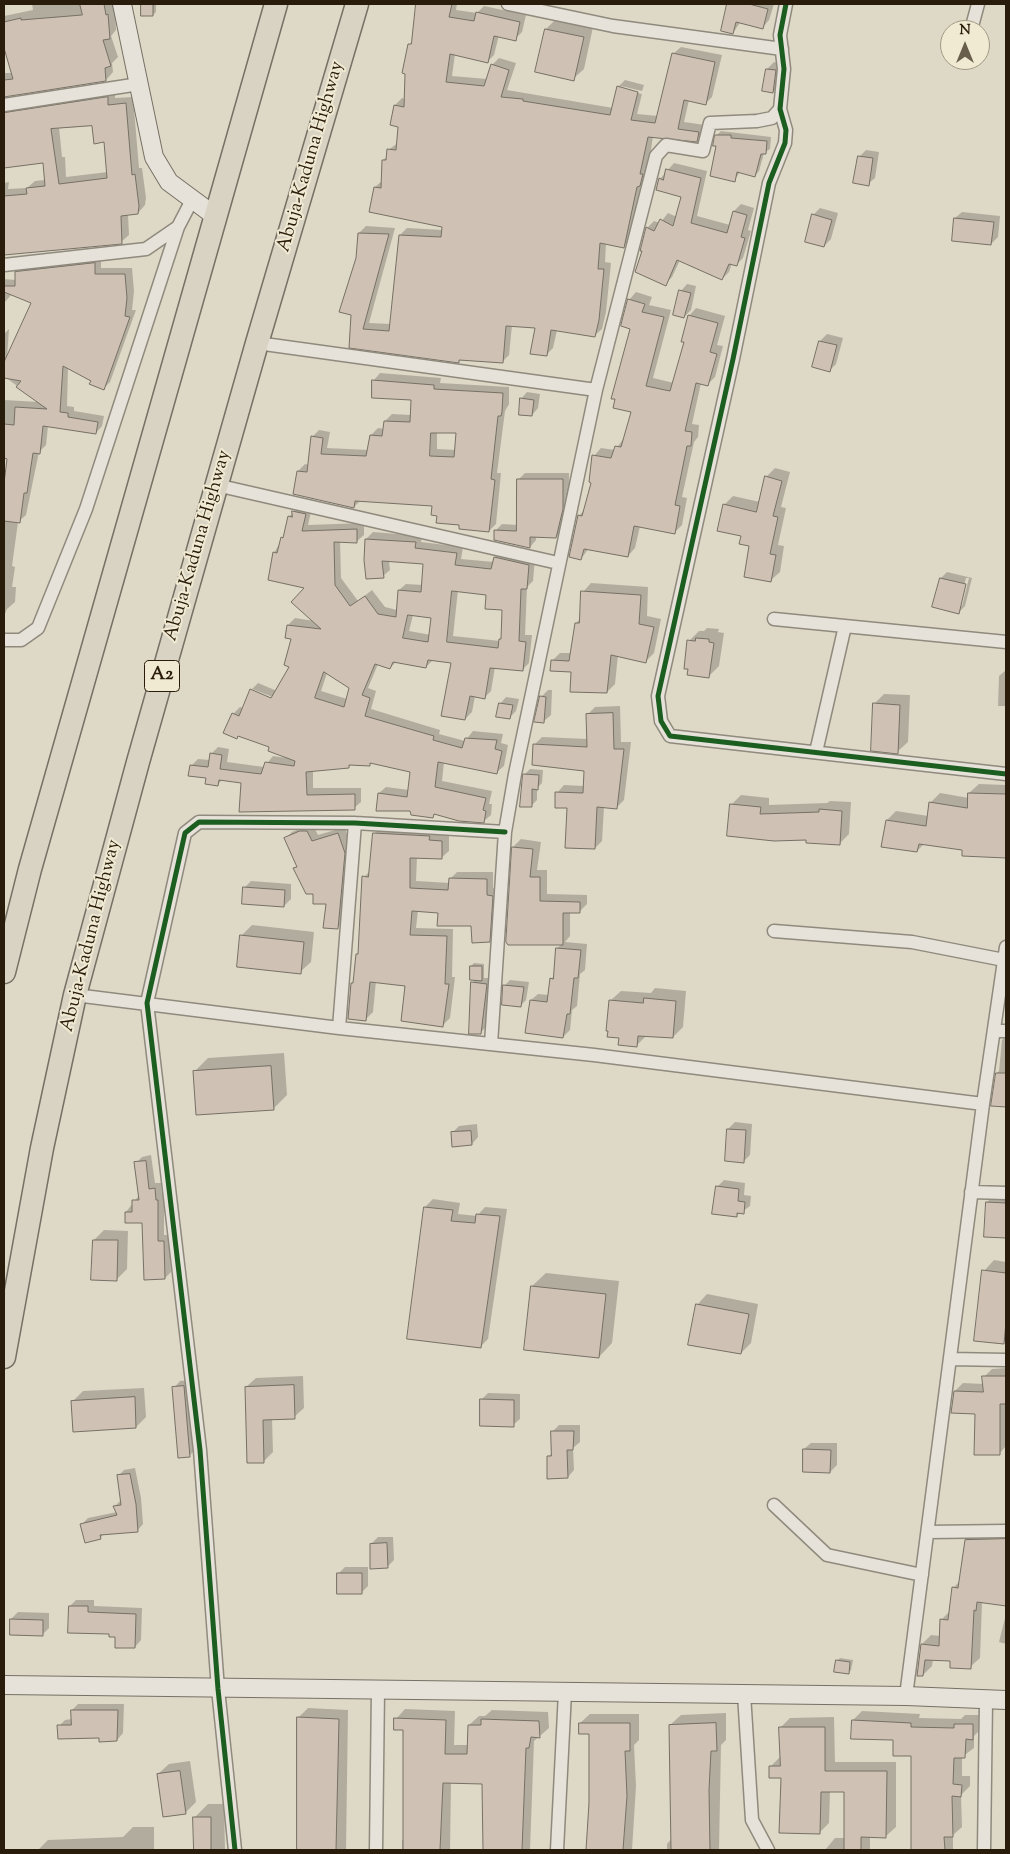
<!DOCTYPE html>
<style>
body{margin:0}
#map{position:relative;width:1010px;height:1854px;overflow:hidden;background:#ded8c6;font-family:"Sorts Mill Goudy",serif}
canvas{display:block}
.frame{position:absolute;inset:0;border:5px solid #2a1c0b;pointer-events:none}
.north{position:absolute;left:940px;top:20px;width:50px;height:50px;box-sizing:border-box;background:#f0ead3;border:1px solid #a19883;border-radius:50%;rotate:0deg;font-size:14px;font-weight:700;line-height:20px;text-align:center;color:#2a1c0b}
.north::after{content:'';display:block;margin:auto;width:18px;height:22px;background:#695e4c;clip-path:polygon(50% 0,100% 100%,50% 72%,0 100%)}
</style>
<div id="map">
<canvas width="1010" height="1854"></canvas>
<div class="frame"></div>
<div class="north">N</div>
</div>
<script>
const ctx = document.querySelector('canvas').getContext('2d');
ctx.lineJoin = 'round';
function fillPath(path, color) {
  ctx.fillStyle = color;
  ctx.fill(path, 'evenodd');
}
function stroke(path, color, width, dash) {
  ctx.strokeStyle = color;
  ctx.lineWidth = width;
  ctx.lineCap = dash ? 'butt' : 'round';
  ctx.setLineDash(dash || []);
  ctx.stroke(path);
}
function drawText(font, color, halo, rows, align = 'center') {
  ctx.font = font + ' "Sorts Mill Goudy",serif';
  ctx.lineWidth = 4;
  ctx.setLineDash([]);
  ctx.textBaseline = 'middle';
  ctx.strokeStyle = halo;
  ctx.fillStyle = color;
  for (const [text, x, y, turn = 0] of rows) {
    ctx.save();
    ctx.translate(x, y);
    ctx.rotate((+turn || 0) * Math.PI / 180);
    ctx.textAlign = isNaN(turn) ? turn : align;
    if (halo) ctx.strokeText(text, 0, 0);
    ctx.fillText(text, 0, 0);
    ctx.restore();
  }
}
fillPath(new Path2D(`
 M32 4H112L115 8 116 30 111 36 118 57 112 63 113 72 106 80 4 96V73H12L4 49V16L33 10Z
 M142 4H156V12L153 15H142Z
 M417 4H457L456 10 477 13 484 6 526 15 522 32 515 39 499 35 494 55 487 62 455 54 452 76 487 79 492 65 499 58 516 63 507 90 613 108 618 87 625 80 644 85 642 91 621 86V89L642 94 637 114 658 116 673 54 681 47 722 55 712 97 705 104 689 100 684 122 705 125 704 133 696 140 653 136 647 177 643 181 631 239 624 246 606 243 605 262 611 263 606 312 602 329 594 336 557 330 553 348 546 355 536 327 512 325 509 355 502 362 461 358 458 361 350 346 359 233 366 226 395 228 369 323 391 324 400 235 407 228 443 230V226L375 187 383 180V160L388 156V150L398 143 400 126 395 105 402 98 406 99 410 44 413 41Z
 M728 4H774L769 20 763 27 741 21 733 33 722 30Z
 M556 19 593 27 584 69 573 79 537 71 546 29Z
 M774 62 782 64 780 85 773 92 767 69Z
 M115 90V98L133 97 139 168H142L146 198 145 205 138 213 128 214 129 235 121 242 5 254 4 183 9 182 8 189 27 188 35 181 45 180 44 162 4 166V100ZM93 124 105 141 108 172 66 177 65 157H62L59 127Z
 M721 131 771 137 770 149 764 153 759 171 755 176 740 172 734 181 718 145 717 135Z
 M866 150 879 152 875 178 868 184 860 156Z
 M674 163 707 171 697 216 730 225 734 211 741 204 754 208 748 230 751 231 743 258 736 265 732 263 729 272 722 279 680 260 672 277 665 284 644 251 647 228 654 221 660 223 668 213 677 217 683 196 660 179Z
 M820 208 838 213 831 239 824 246 813 215Z
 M962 212 1000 216 998 237 991 244 955 218Z
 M101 257V268H132L134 291 132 310H136L110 382 103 389 68 367 67 406 74 407V411L104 416 102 426 96 433 48 426 46 445 39 452 26 515 18 522 12 566 15 567 12 587H16L15 602 7 609 4 616V492L9 458 4 457V400L39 402 5 377 4 384V334L9 329 7 358 33 303 12 294 4 303V279L16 280V272L23 266Z
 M687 284 696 286 691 310 684 317 681 291Z
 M636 292 652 297 649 305 671 310 653 378 674 383 685 341 689 316 696 308 725 316 717 345 723 346 715 377 707 385 701 383 692 424 699 425 698 437 694 442 682 497 687 498 682 525 674 533 640 526 635 548 628 556 589 548 581 559 579 516 585 509 593 482 594 456 601 448 615 450 624 438 632 411 629 300Z
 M827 334 843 338 836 364 830 370 814 366 820 341Z
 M380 373 441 378 440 383 509 387V404L505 411 497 473H501L496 524 489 531 460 524 438 515 433 505 360 501 354 507 298 471 305 464 309 465 312 437 319 430 330 432 327 448 369 450 371 435 378 428 384 429 385 421 392 414 411 415 413 398 373 397 374 380ZM437 432H457L456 450 437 449Z
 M527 392 540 394 538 408 532 415 521 399Z
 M775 468 790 472 781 507 786 508 778 545 784 546 780 572 771 580 724 505 733 496 760 502 766 477Z
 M525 473H569V502L563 530 556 537 536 536V540L530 547 495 531 502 524 518 525 519 479Z
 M300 505 312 507 308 525 364 523V535L357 541H340L341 578 358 601 372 590 385 607 397 610 399 590 406 584 423 585 425 563 389 561 390 570 383 576 366 539 373 532 422 536 421 542 463 547 461 559 494 562 495 557 502 551 535 558 533 581 527 587 525 635H532L529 663 522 670 495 667 491 691 484 698 475 696 472 712 465 719 452 662 433 660 426 667 396 662 390 668 378 664 368 688 376 691 371 709 440 730 439 734 465 741 473 731 503 734 501 743 508 745 504 766 497 772 444 762 442 781 492 791 489 804H492L491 815 484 821 435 813 432 816 411 809 379 793 386 787 409 790 412 771 372 762 369 765 352 764 348 767 313 770V788H361V802L354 808 242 782 223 779 217 785 191 766 198 759 210 760 211 754 218 747 229 749 227 762 264 767 273 756 287 758 271 746 239 735 237 737 233 714 240 707 243 708 251 690 258 683 277 691 291 666 293 638 287 637 288 625 295 618 314 621 307 587 274 553 285 534 289 517ZM458 590 487 594 503 609 502 637 500 641 453 636ZM413 615 433 616 431 635 409 631ZM327 673 350 687 347 699 321 691ZM252 689 278 699 277 701 252 691Z
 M947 572 972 578 965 606 958 613 941 578ZM966 578H969L962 606H959Z
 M591 583 648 587 647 616 661 619 654 653 646 661 618 655 615 684 607 692 552 661 560 653H571L576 623 581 618 583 592Z
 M707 628 719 629 718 632 724 633 719 666 709 676 689 641 699 631H704Z
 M1006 670V706H998L999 676Z
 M548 690H552L551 715 544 721 541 697Z
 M884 694 910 695 908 742 897 752 874 704Z
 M506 697 519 699 516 711 509 718 500 704Z
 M620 706 621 742H631L624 800 617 807H604L602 841 595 848 557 793 564 785 584 786 585 770 535 744 542 737 588 739V714L595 707Z
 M530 769 543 770 542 783 537 788V800L531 806 525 774Z
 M979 784 1006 785V856L963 855 964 849 924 844 917 851 887 820 896 811 928 816 930 803 940 793 969 798V793Z
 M741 795 769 798V805L827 803 830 801 851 802 849 834 839 844 808 839 731 805Z
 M308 825H313L318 835 345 827 350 846 344 921 337 928 327 902 314 892 295 869 298 865 286 838 292 832Z
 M382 826 449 834V851L441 858 417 857 416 881 450 883V879L457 872H493V888L499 889 496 934 489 941 472 925 439 911 418 910 416 928 453 929 452 977H455L450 1018 443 1025 407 984 376 981 373 1012 366 1019 352 983 354 981 357 954 360 951 364 877 370 871 374 834Z
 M521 839 541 842 537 870H547V894L587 895V904L579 912H570V936L565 942 587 944 585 970 580 974 577 1006 572 1010 570 1030 563 1037 531 1000 538 994 549 995 551 979 555 975 557 948 562 944 509 943 513 847Z
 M251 881 291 884V899L284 906 244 888Z
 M252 925 314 932 311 962 300 972 238 966 242 935Z
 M474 963 484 964V978H492L486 1027 480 1033 472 983 476 979 471 966Z
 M510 980 529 982 526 1000 521 1005 504 986Z
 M655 988 686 991 683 1027 673 1037 647 1035 637 1045 620 1037 610 1001 621 991 651 993Z
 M1006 1036V1106L992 1105 997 1073 999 1071 1002 1040Z
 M284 1053 287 1095 273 1109 194 1072 208 1058Z
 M735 1122 752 1124 750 1155 743 1162 728 1129Z
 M477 1124 478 1137 472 1144 452 1133 459 1126Z
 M151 1155 155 1183H161L162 1194H164V1235H169L171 1272 165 1278 143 1222 126 1212 140 1194 136 1163 142 1157Z
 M724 1180 745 1183 744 1195 751 1196 750 1206 736 1216 717 1187Z
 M997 1193H1006V1236H986L987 1202Z
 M433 1199 460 1203 458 1214 477 1216 485 1207 507 1209 488 1339 480 1347 425 1207Z
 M104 1230 128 1231 127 1269 116 1280 94 1240Z
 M994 1260 1006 1262V1340L1003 1343 984 1271Z
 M546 1273 619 1281 612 1343 599 1357 532 1286Z
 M707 1294 758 1304 751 1343 741 1353 697 1305Z
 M1006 1368V1446L999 1454 976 1412 955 1391 963 1383 984 1384V1377L992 1369Z
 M303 1376 304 1408 294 1417 272 1418 273 1452 263 1462 246 1387 256 1378Z
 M191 1380 196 1449 189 1456 174 1388 180 1381Z
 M144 1388 146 1417 136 1427 72 1402 83 1391Z
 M488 1393 520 1394V1419L513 1425 481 1400Z
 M559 1425H580V1442L573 1448 574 1470 568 1477 548 1457 552 1453V1432Z
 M811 1443H837V1465L830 1472 804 1449Z
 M135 1468 141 1498 143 1524 137 1531 105 1533 100 1538 82 1524 88 1518 117 1512 115 1506 121 1500 118 1476 124 1470Z
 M976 1531H1006V1605L982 1603 980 1658 970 1667 951 1660 933 1659 932 1666 923 1675 922 1644 931 1635 940 1636 941 1620 950 1611 953 1588 961 1580 967 1540Z
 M378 1537H393L394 1560 387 1567 371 1544Z
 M345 1567H368V1586L361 1593 338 1574Z
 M76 1600H94V1606L142 1608 141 1640 135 1647 110 1632 70 1606Z
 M18 1612 49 1613V1628L42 1635 11 1619Z
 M1006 1614V1644L999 1642Z
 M840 1658 853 1660 851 1670 848 1673 837 1661Z
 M78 1704H124L123 1733 117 1740 59 1726 65 1720 72 1719V1710Z
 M308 1708 348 1710 346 1850H297L298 1718Z
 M405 1709 455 1711 454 1745H469V1725L479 1716H485L492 1710 548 1712 549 1728 534 1741 530 1850H484L483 1783H451L450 1850H402V1841L404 1839V1729L396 1719Z
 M862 1711 920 1714 919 1718 961 1719 965 1715H982L981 1729 974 1736V1748L962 1757V1776H970V1786L961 1795 962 1827 953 1835V1850H912V1756L894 1738 853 1720Z
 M726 1713V1740L721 1745 719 1850H731H667V1844L672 1838 670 1725 681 1715Z
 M590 1714H639V1740L634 1745 636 1786 632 1850H588L590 1733 580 1723Z
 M834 1717 835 1762H896V1827L886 1836H870V1850H825L835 1838H845V1791H830L829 1823 819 1833 782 1777 770 1767 780 1757V1728L790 1718Z
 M190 1761 196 1802 185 1813 158 1774 169 1764Z
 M208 1804H224L225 1850H195L194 1818Z
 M133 1827H154V1850H38L48 1840 123 1837Z`), '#0003');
const building = new Path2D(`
 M80 4H104L106 15 108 14 110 39 103 40 111 66 105 68 106 81 4 97V80L13 79 4 48V22L21 18V20L82 15Z
 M141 4H153V16H141Z
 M416 4H452L449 17 474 21 476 12 520 22 516 41 494 36 488 63 450 54 446 82 484 86 491 64 509 70 501 97 523 99V101L610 115 617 86 638 92 631 120 655 123 672 53 715 62 706 105 684 100 678 129 699 132 697 142 648 137 640 174H643L640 186 637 187 624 248 600 243 598 269H604L599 320 595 337 551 330 547 356 530 354 535 328 506 326 503 363 459 360V363L349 348 351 315 339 312 356 258 358 233 389 234 363 329 389 331 399 235 441 237 442 227 369 212 374 187 381 188 382 160H386L387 149 396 150 398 127 390 125 394 105 404 107 405 74 402 73 408 44H411Z
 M727 4H749L768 9 763 29 736 22 733 34 721 31Z
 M545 29 584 37 574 81 535 72Z
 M766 69 776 70 773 93 762 91Z
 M108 97V105L126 103 132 175 135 174 139 206 138 214 121 216 122 244 4 255V196L27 194 26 188 45 186 43 163 4 168V113ZM92 126 94 144 104 142 107 178 59 184 51 129Z
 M715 135H731V138L767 141 766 154H761L755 177 737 172 735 182 710 176 716 146H713Z
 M858 156 873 158 869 186 853 183Z
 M666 169 701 178 691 223 727 233 733 211 747 215 741 237 745 238 737 266 729 264 722 280 677 260 666 286 635 272 642 251H640L646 227 654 231 660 219 673 226 681 197 656 190 659 178 663 180Z
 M812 214 832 220 824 247 805 242Z
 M954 218 994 222 991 245 952 241Z
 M95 263V274H125L127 298 125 316 130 317 104 390 89 384 91 381 63 366 60 412 68 413V417L98 422 96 434 43 426 40 454 33 453 27 493H24L20 523 4 521V483L7 459 4 458V424L14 425 15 407 47 409 16 387 21 381 4 378V362L31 303 4 292V286H15V272Z
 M679 290 691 293 684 318 673 315Z
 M628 299 645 304 642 312 664 317 646 386 670 391 684 342H681L688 315 718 323 710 352 717 354 708 386 696 383 685 431 692 432 691 446H687L675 505 680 506 675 534 634 526 628 557 584 549 581 560 569 557 578 515 582 516 591 483 589 482 592 455 611 458 615 446 621 447 631 412 613 408 615 399H611L630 329 621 326Z
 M819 341 837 345 830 372 812 367Z
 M372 380 434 385V389L503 393 502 412 501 416H498L491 479 495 480 489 532 459 529V525L436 523 437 516 431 515 432 506 355 501 354 508 293 494 297 471 307 472 311 436 323 438 321 454 366 456 370 435 382 436 384 421 410 422 411 400 372 398ZM431 433H456L454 457 430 456Z
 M520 398 534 400 532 416 519 415Z
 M765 476 782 481 773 516 778 517 770 554 776 555 771 582 744 577 749 546 739 544 741 536 717 531 723 504 756 512Z
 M517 479H563V509L556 538 530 537V548L494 540V530L516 531Z
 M292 511 306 514 302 531 357 529V543L334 542 335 585 350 606 365 596 378 614 396 617 398 590 421 592 423 564 382 561 384 578 366 579 364 560 365 539 416 542 415 548 457 553 455 565 491 569 494 557 529 565 527 589H521L519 641 526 642 523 671 490 668 485 699 470 696 465 720 441 716 451 663 428 660 426 668 393 662 390 669 375 664 362 695 370 698 365 716 434 736 433 740 462 748 465 738 497 740 495 749 502 751 497 774 438 762 435 787 486 798 483 810 486 811 484 823 459 821 434 814 433 818 411 815 410 811H376L378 793 407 797 410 772 370 763V766L349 765V768L306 772 307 795 355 794V810L239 812 241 783 219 780 218 786 205 784 206 778 188 776 190 765 208 767 210 753 222 755 220 769 261 774 265 762 294 766 295 761 268 751 269 747 238 736 237 739 223 733 232 713 239 716 250 689 271 698 289 667 284 665 291 639 285 638 287 625 321 629 291 602 304 588 268 580 273 552 277 553 281 537 283 538 288 516 292 517ZM452 591 486 595 485 609 502 610 501 639H499L498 648 447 642ZM408 615 431 618 428 642 403 638ZM324 672 349 688 344 707 315 698Z
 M940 578 966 584 959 614 932 607Z
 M581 591 641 595 639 624 654 627 646 663 611 655 607 693 570 692 571 672 550 671 551 660 569 661 575 623H579Z
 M696 638 709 639V642L714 643 709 678 687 675 688 669H684L687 640 695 641Z
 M540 696 546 697 544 723 534 722Z
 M499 703 513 705 510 719 496 717Z
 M873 703 900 705 898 754 871 751Z
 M613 713 614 749H624L617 809 597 807 595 849 565 848 567 808H555V792L583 793 584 771 532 765 533 744 587 747 586 714Z
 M523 774 539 775 538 790 532 789V807H520Z
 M968 793 1006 794V858L962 856V850L919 844 917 852 881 847 886 820 926 826 929 802 967 808Z
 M730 804 761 807 760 814 819 812V809L842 811 840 845 806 843V840L774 841 727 836Z
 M300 831H307L312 841 338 833 345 853 338 929 323 928 326 904H313V894H306L293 868 297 867 284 838Z
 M373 833 430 836 429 840 442 841V859L410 858V888L448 890 449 878 487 879V895L493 896 490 942 472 943 471 926H437L438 913 412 911 410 935 447 936 445 984H449L443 1027 401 1021 405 986 370 982 366 1021 348 1019 351 983H353L356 954H358L362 876 368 877Z
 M512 847 533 849 530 877H540V901L580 902V913H563V945H508L506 942Z
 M243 887 285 890 284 907 242 904Z
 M240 935 304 942 301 974 237 967Z
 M556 948 581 950 578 978H574L570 1014H567L563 1038 525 1033 530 1000 547 1002 550 978 553 979Z
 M470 966H482V981L470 980Z
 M471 982 487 984 481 1034H469Z
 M503 985 524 987 521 1007 502 1005Z
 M644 998 676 1001 673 1038 638 1036 637 1047 618 1045 619 1038 607 1037 608 1031H606L609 1000 643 1003Z
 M271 1066 274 1110 196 1115 193 1071Z
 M996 1073H1006V1107L991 1106Z
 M727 1129 746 1130 744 1163 725 1161Z
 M471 1131 472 1145 452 1147 451 1132Z
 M146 1161 149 1189 155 1188 156 1200H158V1241H164L165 1279 144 1280 142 1223H125V1212H132V1200H139L134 1162Z
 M716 1186 739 1189 738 1201 745 1202 744 1214 737 1213V1217L712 1214Z
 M986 1202 1006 1203V1238L984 1237Z
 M424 1207 453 1210 451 1221 475 1223 476 1214 500 1216 481 1348 407 1339Z
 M93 1240H118L117 1281 91 1280Z
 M982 1270 1006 1273V1322L1004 1344 974 1341Z
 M531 1286 606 1294 599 1358 524 1350Z
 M696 1304 749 1314 741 1354 688 1345Z
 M982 1376H1006V1404H1000V1455H974L975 1414 951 1413 954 1391 983 1392Z
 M294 1385 295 1419 263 1420 264 1463H247L245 1387Z
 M184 1386 190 1457 178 1458 172 1387Z
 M135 1397 136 1428 73 1432 71 1401Z
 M480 1399 514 1400V1427L480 1426Z
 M551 1431H574L573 1450H567L568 1478 547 1479V1456H551Z
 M803 1449 831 1450 830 1473 803 1472Z
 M130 1474 136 1504 138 1532 100 1535 101 1539 85 1543 80 1524 117 1515 113 1506 121 1505 117 1475Z
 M1006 1539V1606L977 1602 976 1611 974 1610 971 1669 950 1668V1661L925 1660 923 1676H917L921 1644 939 1646 940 1619 948 1620 952 1587 958 1588 965 1540Z
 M387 1543 388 1568 370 1569V1544Z
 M337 1573H362V1594H337Z
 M69 1606H88V1612L136 1614 135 1648H115V1637H109V1634L68 1633Z
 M10 1619 43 1620V1636L10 1635Z
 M836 1660 850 1662 849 1674 834 1672Z
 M71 1710H118L117 1741 99 1742V1738L58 1739 57 1725H71Z
 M297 1717 339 1719 336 1850H297Z
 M394 1718 446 1720 445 1754H467L468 1725H481V1719L539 1721 540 1738 531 1737 529 1748H526L522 1850H483L482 1784 443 1783 440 1850H403V1730H394Z
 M852 1720 911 1723V1727L954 1728V1724H973V1740L966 1739 965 1758H954L953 1784 962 1785 961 1797 952 1796 953 1837H944L945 1850H911V1756H893V1740L851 1739Z
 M579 1723H630V1751H625L627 1796 623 1850H586L589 1803V1734H579Z
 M716 1723 717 1751H711L709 1790 710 1850H671L669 1725Z
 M779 1727H825V1771H887L886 1838 861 1837V1850H844V1792H821L820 1834 779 1833 781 1778H769V1766H780Z
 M180 1771 186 1814 163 1817 157 1774Z
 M193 1817H211V1850H194Z`);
fillPath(building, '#cfc1b3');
stroke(building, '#767065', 1);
const street = new Path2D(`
 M508 4 613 26 782 49
 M786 4 780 35 784 69 780 109 786 130 785 143 769 183 733 359 658 696 661 721 670 736 1006 774
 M971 30 978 4
 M4 105 139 84
 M4 265 146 249 178 227
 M257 343 596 390
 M216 485 558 563
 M774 619 1006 642
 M4 640H21L38 628 86 509 178 227 192 200
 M816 752 845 626
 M774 931 912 942 1004 960
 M75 995 339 1028 594 1055 983 1104
 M339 1028 355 823
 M994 1031H1006
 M491 1044 505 832 515 774 596 390 656 156 666 145 703 151 710 123 757 121 772 118 780 109
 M971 1192 1006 1193
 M950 1359 1006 1360
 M774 1505 827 1555 922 1575
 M928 1532 1006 1531
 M744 1694 752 1820 768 1850
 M906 1696 983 1104 1006 947
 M235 1850 218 1689 200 1450 147 1003 185 833 199 822 355 823 505 832
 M376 1850 378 1689
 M557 1850 565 1692
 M984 1850 986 1700`);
const secondary = new Path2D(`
 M122 4 154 157 169 182 215 216
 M4 1685 906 1696 1006 1700`);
const highway = new Path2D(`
 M4 972 30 869 276 4
 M4 1357 42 1148 75 995 138 762 257 343 357 4`);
stroke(street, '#8f8a7d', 15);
stroke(secondary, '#767065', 20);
stroke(highway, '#767065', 25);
stroke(street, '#e6e2d9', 12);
stroke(secondary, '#e6e2d9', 18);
stroke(highway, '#d9d3c4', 22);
stroke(new Path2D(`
 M786 4 780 35 784 69 780 109 786 130 785 143 769 183 733 359 658 696 661 721 670 736 1006 774
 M235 1850 218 1689 200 1450 147 1003 185 833 199 822 355 823 505 832`), '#1b5e20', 5);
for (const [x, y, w] of [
 [162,676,35]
]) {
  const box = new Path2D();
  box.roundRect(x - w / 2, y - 15.5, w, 31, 4);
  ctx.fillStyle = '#f0ead3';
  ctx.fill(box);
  stroke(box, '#2a1c0b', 1);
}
drawText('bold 18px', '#2a1c0b', null, [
 ["A2",162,676]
]);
drawText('19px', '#2a1c0b', '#f0ead3', [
 ["Abuja-Kaduna Highway",312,157,-74],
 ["Abuja-Kaduna Highway",199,546,-74],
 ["Abuja-Kaduna Highway",92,936,-76]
]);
</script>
